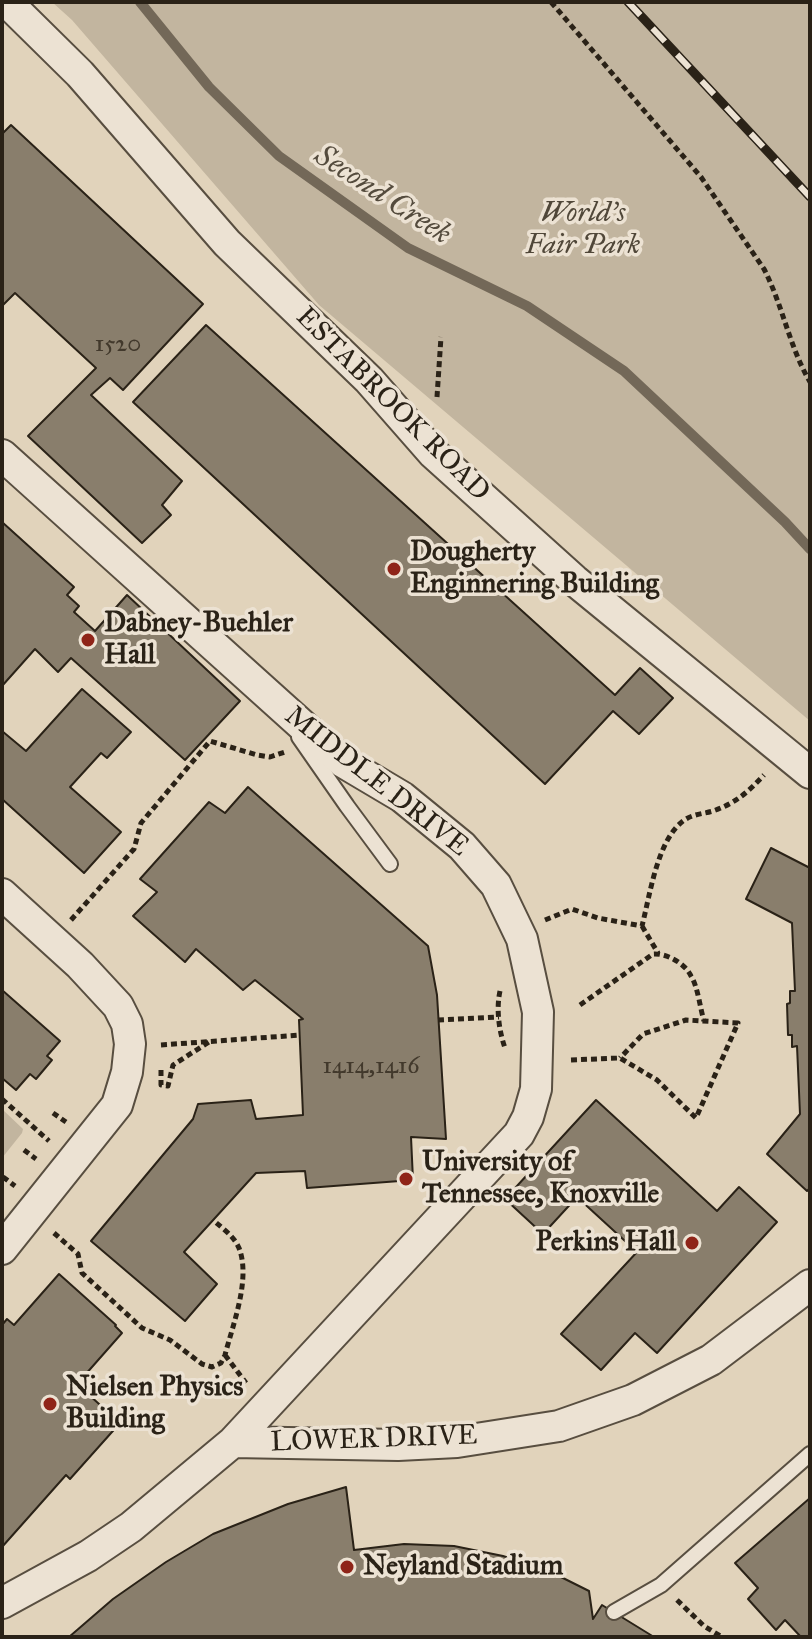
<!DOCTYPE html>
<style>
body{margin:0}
#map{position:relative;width:812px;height:1639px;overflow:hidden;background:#e1d3bb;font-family:"IM FELL Great Primer",serif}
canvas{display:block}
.frame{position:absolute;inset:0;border:4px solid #2a2217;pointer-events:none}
</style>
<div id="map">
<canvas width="812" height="1639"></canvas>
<div class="frame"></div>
</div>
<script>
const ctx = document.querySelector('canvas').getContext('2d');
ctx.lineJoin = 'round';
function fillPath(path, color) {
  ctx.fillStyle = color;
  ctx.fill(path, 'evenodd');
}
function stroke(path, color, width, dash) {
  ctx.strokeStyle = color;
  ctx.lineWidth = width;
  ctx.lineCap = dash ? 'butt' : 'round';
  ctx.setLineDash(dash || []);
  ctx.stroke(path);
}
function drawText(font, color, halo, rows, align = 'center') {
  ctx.font = font + ' "IM FELL Great Primer",serif';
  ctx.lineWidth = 7;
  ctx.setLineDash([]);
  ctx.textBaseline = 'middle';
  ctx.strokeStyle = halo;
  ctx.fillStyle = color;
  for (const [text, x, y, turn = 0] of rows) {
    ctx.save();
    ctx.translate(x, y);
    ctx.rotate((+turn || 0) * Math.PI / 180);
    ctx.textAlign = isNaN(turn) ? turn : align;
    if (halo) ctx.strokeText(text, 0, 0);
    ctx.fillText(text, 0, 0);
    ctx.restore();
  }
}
fillPath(new Path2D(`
 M52 2H810V721L319 305 72 20Z
 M2 1109 23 1129 22 1133 2 1158Z`), '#c2b59f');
stroke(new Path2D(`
 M140 2 209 87 279 156 408 248 527 306 624 371 785 522 810 549`), '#736858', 10);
const building = new Path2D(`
 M11 125 203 304 123 390 110 378 91 395 182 481 162 505 171 515 142 543 28 436 96 368 15 293 2 306V134Z
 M206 325 615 695 640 668 673 698 639 734 613 711 545 784 133 402Z
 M2 522 74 587 67 595 79 606 74 612 95 631 127 595 240 701 185 760 71 658 58 672 35 649 2 686Z
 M82 689 131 732 107 758 101 753 70 787 121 832 84 873 2 799V731L26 751Z
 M248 787 428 946 437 995 446 1139 411 1137 413 1180 307 1188 305 1171 256 1173 184 1252 217 1284 185 1321 91 1241 193 1119 198 1104 251 1100 256 1119 303 1115 299 1020 303 1019 255 980 243 990 196 949 185 962 133 916 157 892 140 879 209 802 225 813Z
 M771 848 810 868V1188L807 1191 767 1154 800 1114 797 1046 792 1047V1035H788L787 1004 790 1003V991H795L792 923 746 899Z
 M2 990 60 1041 47 1056 52 1060 36 1079 30 1074 16 1090 2 1078Z
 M596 1100 717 1211 739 1187 777 1222 657 1353 635 1333 601 1370 561 1334 637 1252 577 1197 543 1234 505 1199Z
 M59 1274 116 1325 115 1326 122 1333 77 1384 120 1423 70 1479 66 1475 2 1547V1325L7 1319 14 1325Z
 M346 1487 354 1550 404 1544 454 1546 503 1556 551 1572 589 1591 593 1619 602 1605 654 1637H69L113 1599 166 1562 213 1534 288 1504Z
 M810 1498V1637H801L785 1620 776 1630 748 1599 758 1588 735 1563Z`);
fillPath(building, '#897e6c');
stroke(building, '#2a2217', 2);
const service = new Path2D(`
 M299 737 347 806 390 864
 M614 1612 661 1585 810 1454`);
const minor = new Path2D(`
 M7 2 80 74 227 243 369 380 433 453 574 580 810 773
 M2 455 343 762 402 797 462 846 496 885 522 939 538 1012 536 1089 528 1117 519 1134 233 1442 131 1527 88 1556 2 1603
 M2 894 80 965 118 1006 127 1024 130 1044 127 1072 117 1105 2 1249
 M233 1442 398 1445 457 1442 559 1426 633 1400 711 1360 810 1285`);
stroke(service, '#584e40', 18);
stroke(minor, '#584e40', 34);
stroke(new Path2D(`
 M551 2 701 177 764 269C783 306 789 346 810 382
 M437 397 441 337
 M71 920 134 849 141 823 210 741 257 755 270 757 285 752
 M545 920 572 909 598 918 642 926C650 895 657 841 683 821 692 814 703 814 713 811 736 803 748 792 764 775
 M642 926 658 953
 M500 991C496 1009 499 1031 505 1048
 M580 1005 653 954C666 953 685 963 691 976 698 987 700 1008 704 1021
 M438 1020 499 1017
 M161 1045 300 1035
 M571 1060 620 1058 657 1080 696 1118 738 1023 686 1020 643 1034 620 1058
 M161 1070V1085L168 1086 173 1065 209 1042
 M2 1099 49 1141
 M53 1113 66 1122
 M24 1150 36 1159
 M3 1177 15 1186
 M54 1233 78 1254 82 1273 142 1328 170 1340 202 1364 212 1367 221 1363 225 1355C233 1324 251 1279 239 1248 234 1236 222 1228 213 1220
 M225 1355 246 1383
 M677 1600 704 1626 722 1637`), '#2a2217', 5, [6, 4]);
stroke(service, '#ece2d3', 14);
stroke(minor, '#ece2d3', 30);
const rail = new Path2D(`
 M628 2 810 197`);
stroke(rail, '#2a2217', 9);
stroke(rail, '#ece2d3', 6, [18]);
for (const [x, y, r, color] of [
 [394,569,8,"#8f2418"],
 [88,640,8,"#8f2418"],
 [406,1179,8,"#8f2418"],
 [692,1243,8,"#8f2418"],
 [50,1404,8,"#8f2418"],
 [347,1567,8,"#8f2418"]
]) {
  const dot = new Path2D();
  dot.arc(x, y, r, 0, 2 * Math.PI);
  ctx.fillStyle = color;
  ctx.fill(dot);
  stroke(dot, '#ece2d3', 3);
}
drawText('24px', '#42392c', null, [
 ["1520",118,345],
 ["1414,1416",371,1067]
]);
drawText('italic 28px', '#504739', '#ece2d3', [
 ["World's",583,214],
 ["Fair Park",583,246]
]);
drawText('28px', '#2a2217', '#ece2d3', [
 ["ESTABROOK ROAD",392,405,45],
 ["MIDDLE DRIVE",376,782,38],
 ["LOWER DRIVE",374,1440,-2]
]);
drawText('bold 28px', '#2a2217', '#ece2d3', [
 ["Dougherty",410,553],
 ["Enginnering Building",410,585],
 ["Dabney-Buehler",104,624],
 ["Hall",104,656],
 ["University of",422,1163],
 ["Tennessee, Knoxville",422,1195],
 ["Perkins Hall",676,1243,"right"],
 ["Nielsen Physics",66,1388],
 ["Building",66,1420],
 ["Neyland Stadium",363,1567]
], 'left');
drawText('italic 30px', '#544b3d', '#ece2d3', [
 ["Second Creek",382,196,33]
]);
</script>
